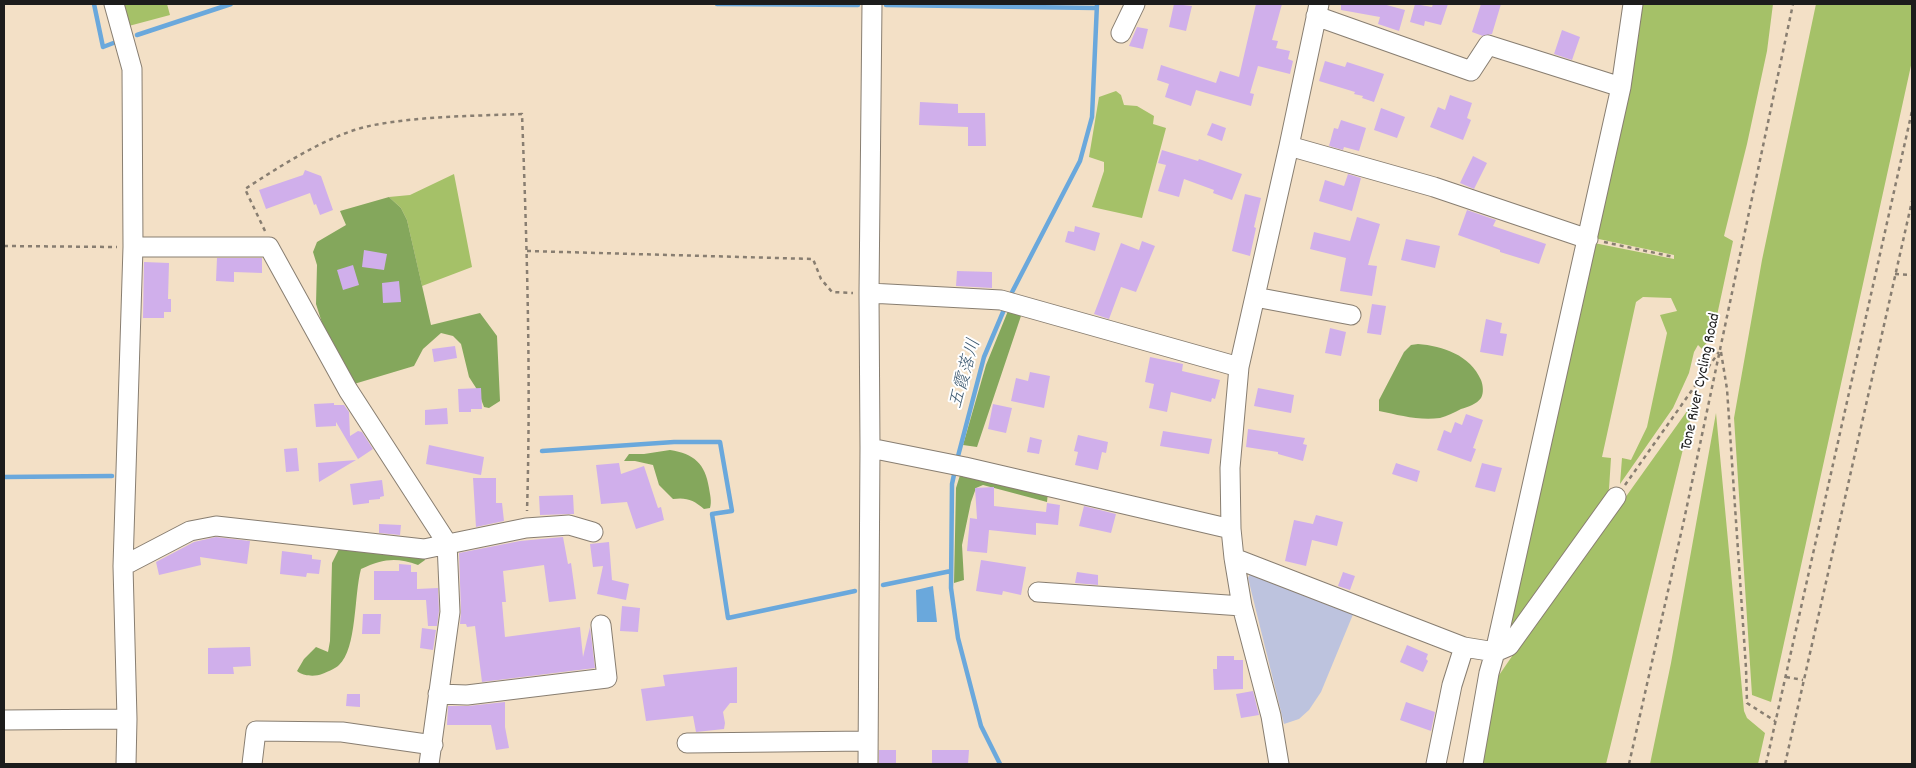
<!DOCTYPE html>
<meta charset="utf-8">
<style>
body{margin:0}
#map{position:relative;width:1916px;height:768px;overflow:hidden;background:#f3e0c6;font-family:Dekko,sans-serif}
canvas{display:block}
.frame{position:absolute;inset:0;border:5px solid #1c1c1c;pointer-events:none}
</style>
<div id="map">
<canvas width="1916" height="768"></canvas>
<div class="frame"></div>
</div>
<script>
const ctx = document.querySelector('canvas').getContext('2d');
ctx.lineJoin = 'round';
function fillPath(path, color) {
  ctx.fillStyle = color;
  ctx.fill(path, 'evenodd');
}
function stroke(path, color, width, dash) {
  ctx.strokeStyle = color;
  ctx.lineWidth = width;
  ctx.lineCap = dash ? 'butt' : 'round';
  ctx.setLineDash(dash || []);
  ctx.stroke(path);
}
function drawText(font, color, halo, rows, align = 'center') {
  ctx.font = font + ' Dekko,"Klee One",sans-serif';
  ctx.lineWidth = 4;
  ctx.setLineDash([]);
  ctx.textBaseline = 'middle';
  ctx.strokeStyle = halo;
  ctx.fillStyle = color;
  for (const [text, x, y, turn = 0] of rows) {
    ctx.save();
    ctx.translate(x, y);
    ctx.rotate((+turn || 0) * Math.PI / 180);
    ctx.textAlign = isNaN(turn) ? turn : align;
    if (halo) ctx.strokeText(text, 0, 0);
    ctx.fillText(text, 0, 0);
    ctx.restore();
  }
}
fillPath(new Path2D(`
 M1252 570 1354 612 1321 692 1309 710 1299 719 1284 724 1248 578Z`), '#bdc3de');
fillPath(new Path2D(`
 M120 4H167L170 15 125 27Z
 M1640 4H1773L1767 51 1747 144 1724 236 1733 241 1713 334 1702 349 1698 345 1694 352 1689 373 1673 408 1620 484 1622 458 1631 460 1647 427 1667 333 1660 315 1677 311 1671 298 1643 297 1636 302 1602 457 1611 458 1609 489 1604 507 1507 641 1594 243 1674 259V255L1594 238Z
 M1816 4H1912V61L1771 702 1752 695 1734 418 1762 260Z
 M1116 91 1121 95 1124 105 1137 106 1154 116 1153 124 1166 128 1142 218 1092 207 1104 171V162L1089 157 1099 97Z
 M454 174 472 267 422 286 407 220 401 208 389 197 410 195Z
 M1695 400 1606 764H1482L1495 681 1517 649Z
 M1716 413 1744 711 1747 718 1765 733 1758 764H1650L1671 663Z`), '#a5c168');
fillPath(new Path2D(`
 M389 197 401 208 407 220 431 325 480 313 497 336 500 401 489 408 484 407 478 391 469 377 461 344 453 336 441 333 423 349 414 366 354 384 323 326 316 304 317 265 313 252 317 242 346 225 340 211Z
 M1010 306 1023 310 977 447 963 445 986 365Z
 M1418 344C1443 346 1470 355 1481 380 1483 385 1484 393 1481 398 1477 404 1468 407 1461 409 1455 412 1447 416 1440 418 1419 421 1399 415 1379 411V400L1404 352 1411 345Z
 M670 450C694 454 705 463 709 488 710 495 712 501 710 508L704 509C694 500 686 497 673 499L659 485 653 465 635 461H624L629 454H644Z
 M961 472 1048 492 1047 502 983 485 976 488 971 502 962 545 964 580 954 583 956 488Z
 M340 547 424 556 425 560 418 565C396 557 383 559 361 569 354 594 357 649 339 665 335 669 327 672 322 674 315 677 302 676 297 671L304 659 316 647 328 652 330 641 332 563Z`), '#84a75c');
fillPath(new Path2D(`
 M933 586 937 622H917L916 590Z`), '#6aa8dc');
stroke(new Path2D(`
 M94 4 103 47 116 42
 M717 4 858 5
 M886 5 1096 8
 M137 35 231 4
 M1009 298 1080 161 1092 117 1097 4
 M542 451 674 442H720L732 511 712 514 728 618 855 591
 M957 460 984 357 1006 305
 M955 470 952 484 951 588 958 638 981 726 1000 764
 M4 477 112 476
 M883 585 951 571`), '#6aa8dc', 4.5);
fillPath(new Path2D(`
 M1174 4 1192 6 1186 31 1169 27Z
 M1256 4H1282L1272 40 1278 41 1276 48 1290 51 1288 59 1293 61 1290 74 1258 66 1250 93 1254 94 1251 106 1196 90 1191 106 1165 97 1169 84 1157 80 1161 65 1216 83 1220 71 1239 77Z
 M1341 4H1383L1405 10 1399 31 1378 24 1380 17 1341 10Z
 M1415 4 1432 7 1433 4H1448L1441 25 1425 21 1424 26 1410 22Z
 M1481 4H1501L1492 34 1483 36 1472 32Z
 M1137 27 1148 29 1143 49 1129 46Z
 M1562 30 1580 37 1572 60 1554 54Z
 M1325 61 1345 67 1347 62 1384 74 1374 102 1362 98 1363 96 1354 94 1355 92 1319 81Z
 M1450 95 1472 103 1467 118 1471 120 1463 140 1430 127 1438 107 1445 110Z
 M920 102 958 104V113H985L986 146H968V127L919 125Z
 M1381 108 1405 117 1397 138 1374 130Z
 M1341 120 1366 128 1359 151 1344 147 1343 150 1329 146 1334 128 1338 129Z
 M1212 123 1226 128 1222 141 1207 135Z
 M1162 150 1198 161 1199 159 1242 174 1232 200 1213 193 1214 190 1184 179 1179 197 1158 191 1166 165 1158 163Z
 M1473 156 1487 163 1474 189 1460 183Z
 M305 170 321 176 333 210 320 215 316 204 314 205 310 193 266 209 259 190 303 175Z
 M1348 174 1361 178 1352 211 1319 201 1325 180 1344 186Z
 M1245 194 1261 198 1254 227 1256 228 1250 256 1232 251Z
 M1467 210 1496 220 1493 226 1546 244 1539 264 1500 252V250L1458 235Z
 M1357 217 1380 224 1368 265 1377 266 1372 296 1340 291 1346 258 1310 249 1314 232 1350 241Z
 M1075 226 1100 233 1095 251 1065 242 1068 231 1074 232Z
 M1406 239 1440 246 1435 268 1401 260Z
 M1142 241 1155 246 1136 292 1121 287 1109 319 1094 314 1121 243 1139 250Z
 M364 250 387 254 384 270 362 267Z
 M217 258H262V273L234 272V282L216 281Z
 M144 262 169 263 168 299H171V312H164V318H143Z
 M353 265 359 285 343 290 337 270Z
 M957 271 992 272V288L956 286Z
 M399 281 401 302 383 303 382 283Z
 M1372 304 1386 306 1381 335 1367 333Z
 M1486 319 1502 323 1500 333 1507 334 1503 356 1480 352Z
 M1330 328 1346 332 1341 356 1325 353Z
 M455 346 457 358 434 362 432 349Z
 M1150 357 1183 364 1182 371 1220 380 1215 399 1212 398 1211 402 1171 392 1167 412 1149 408 1154 384 1145 382Z
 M1030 372 1050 376 1044 408 1011 401 1016 378 1028 381Z
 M481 388 482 409H471V412H459L458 389Z
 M1258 388 1294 395 1291 413 1254 406Z
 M334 403V405H344L349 412 350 436 358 431 362 432 373 449 358 459 336 422V426L316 427 314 404Z
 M993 404 1012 408 1006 433 988 429Z
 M447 408 448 424 425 425V410Z
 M1466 414 1483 420 1473 448 1476 449 1471 462 1437 450 1444 430 1451 433 1455 422 1462 425Z
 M1248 429 1305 438 1303 444 1307 445 1303 461 1278 454V452L1246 447Z
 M1163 431 1212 439 1209 454 1160 446Z
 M1078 435 1108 442 1106 453 1102 452 1098 470 1075 465 1078 452 1074 451Z
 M1030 437 1042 440 1039 454 1027 452Z
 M429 445 484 457 481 475 426 464Z
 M297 448 299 471 286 472 284 449Z
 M356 460 319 482 318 463Z
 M619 463 621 474 644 466 658 508 661 507 664 520 636 529 627 502 601 504 596 465Z
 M1396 463 1420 471 1417 482 1392 474Z
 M1482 463 1502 468 1495 492 1475 487Z
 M473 478H496V503H502L504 521 476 527Z
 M382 480 384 496 380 497V499L369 500V503L353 505 350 484Z
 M994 487V506L1046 512 1047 503 1060 505 1058 525 1036 523V535L989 530 987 553 967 551 970 518 977 519 975 488Z
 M573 495 574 514 540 515 539 496Z
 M1084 506 1116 514 1111 533 1079 526Z
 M1316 515 1343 522 1337 546 1312 540 1306 566 1285 561 1294 520 1313 524Z
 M379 524 401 525 400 535 379 533Z
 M216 537 250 541 247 564 200 557 201 565 159 575 156 562 194 542Z
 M563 537 568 564 571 563 576 599 549 602 544 565 503 571 506 602H502L505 637 580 627 583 657 590 627 595 668 482 682 475 626 467 627 466 624H460L461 612 459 553 520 541Z
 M609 542 612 580 629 584 626 600 597 594 603 566 593 567 590 544Z
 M282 551 312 555V559L321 560 319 574 307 573 306 577 280 574Z
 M981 560 1026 567 1021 595 1003 591 1002 595 976 591Z
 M399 564 411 565V572H417V589L438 588 439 611 437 626H428L426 600H374V571H399Z
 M1077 572 1098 575V585L1075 583Z
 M1343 572 1355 576 1350 590 1338 586Z
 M622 606 640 608 638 632 620 631Z
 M363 614H381L380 634H362Z
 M422 628 436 630 433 650 420 648Z
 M1407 645 1428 654 1426 659 1428 661 1423 672 1400 662Z
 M250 647 251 666 233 667 234 674H208V648Z
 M1217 656H1234V660H1243V689L1214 690 1213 669H1217Z
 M737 667V703H730L723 712 725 723 724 729 696 732 693 716 646 721 641 689 665 686 663 675Z
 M1253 691 1259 715 1241 718 1236 694Z
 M347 694H360V707L346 706Z
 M505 702V727L509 748 496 750 491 725H447L448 706H468Z
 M1406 702 1435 712 1431 731 1400 720Z
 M879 750H896V764H879Z
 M932 750H969L968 764H932Z`), '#d0afeb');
const minor = new Path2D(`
 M114 4 132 69 133 247 123 566 127 719 126 764
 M1316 16 1471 71 1488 45 1621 87
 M1121 33 1135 4
 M1289 146 1434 187 1588 239
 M133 247H269L348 390 447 543 450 612 429 764
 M869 293 1001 300 1239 367
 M1255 297 1351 315
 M870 448 965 467 1231 529
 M1234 558 1464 647 1495 652 1509 646 1616 497
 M123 566 190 531 216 526 424 549 526 528 569 525 593 532
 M1038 592 1242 606
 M438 694 467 695 607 678 601 625
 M4 720 127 719
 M687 743 868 741
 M252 764 256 731 342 732 433 745
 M868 764 870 448 869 293 872 4
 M1279 764 1271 716 1242 606 1234 558 1231 529 1230 468 1239 367 1289 146 1319 4
 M1436 764 1452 685 1464 647
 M1473 764 1489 673 1495 652 1621 87 1633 4`);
stroke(minor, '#887e71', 21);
stroke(new Path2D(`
 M265 231 245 189C282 165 331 133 374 125 422 116 473 116 522 114 527 246 531 379 527 511
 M1604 242 1674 257
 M4 246 117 247
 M527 251 813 259 821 279 832 292 853 293
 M1895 274 1912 275
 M1721 352 1727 389 1746 668 1747 703 1775 721
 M1625 485 1719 352
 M1786 677 1803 680
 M1629 764 1684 520 1793 4
 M1766 764 1912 111
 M1785 764 1912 201`), '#887e71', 2.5, [4, 4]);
stroke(minor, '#fff', 19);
drawText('16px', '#1c1c1c', '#fff', [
 ["Tone River Cycling Road",1702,382,-78]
]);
drawText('italic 18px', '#3f5b72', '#fff', [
 ["五霞落川",967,374,-74]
]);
</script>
